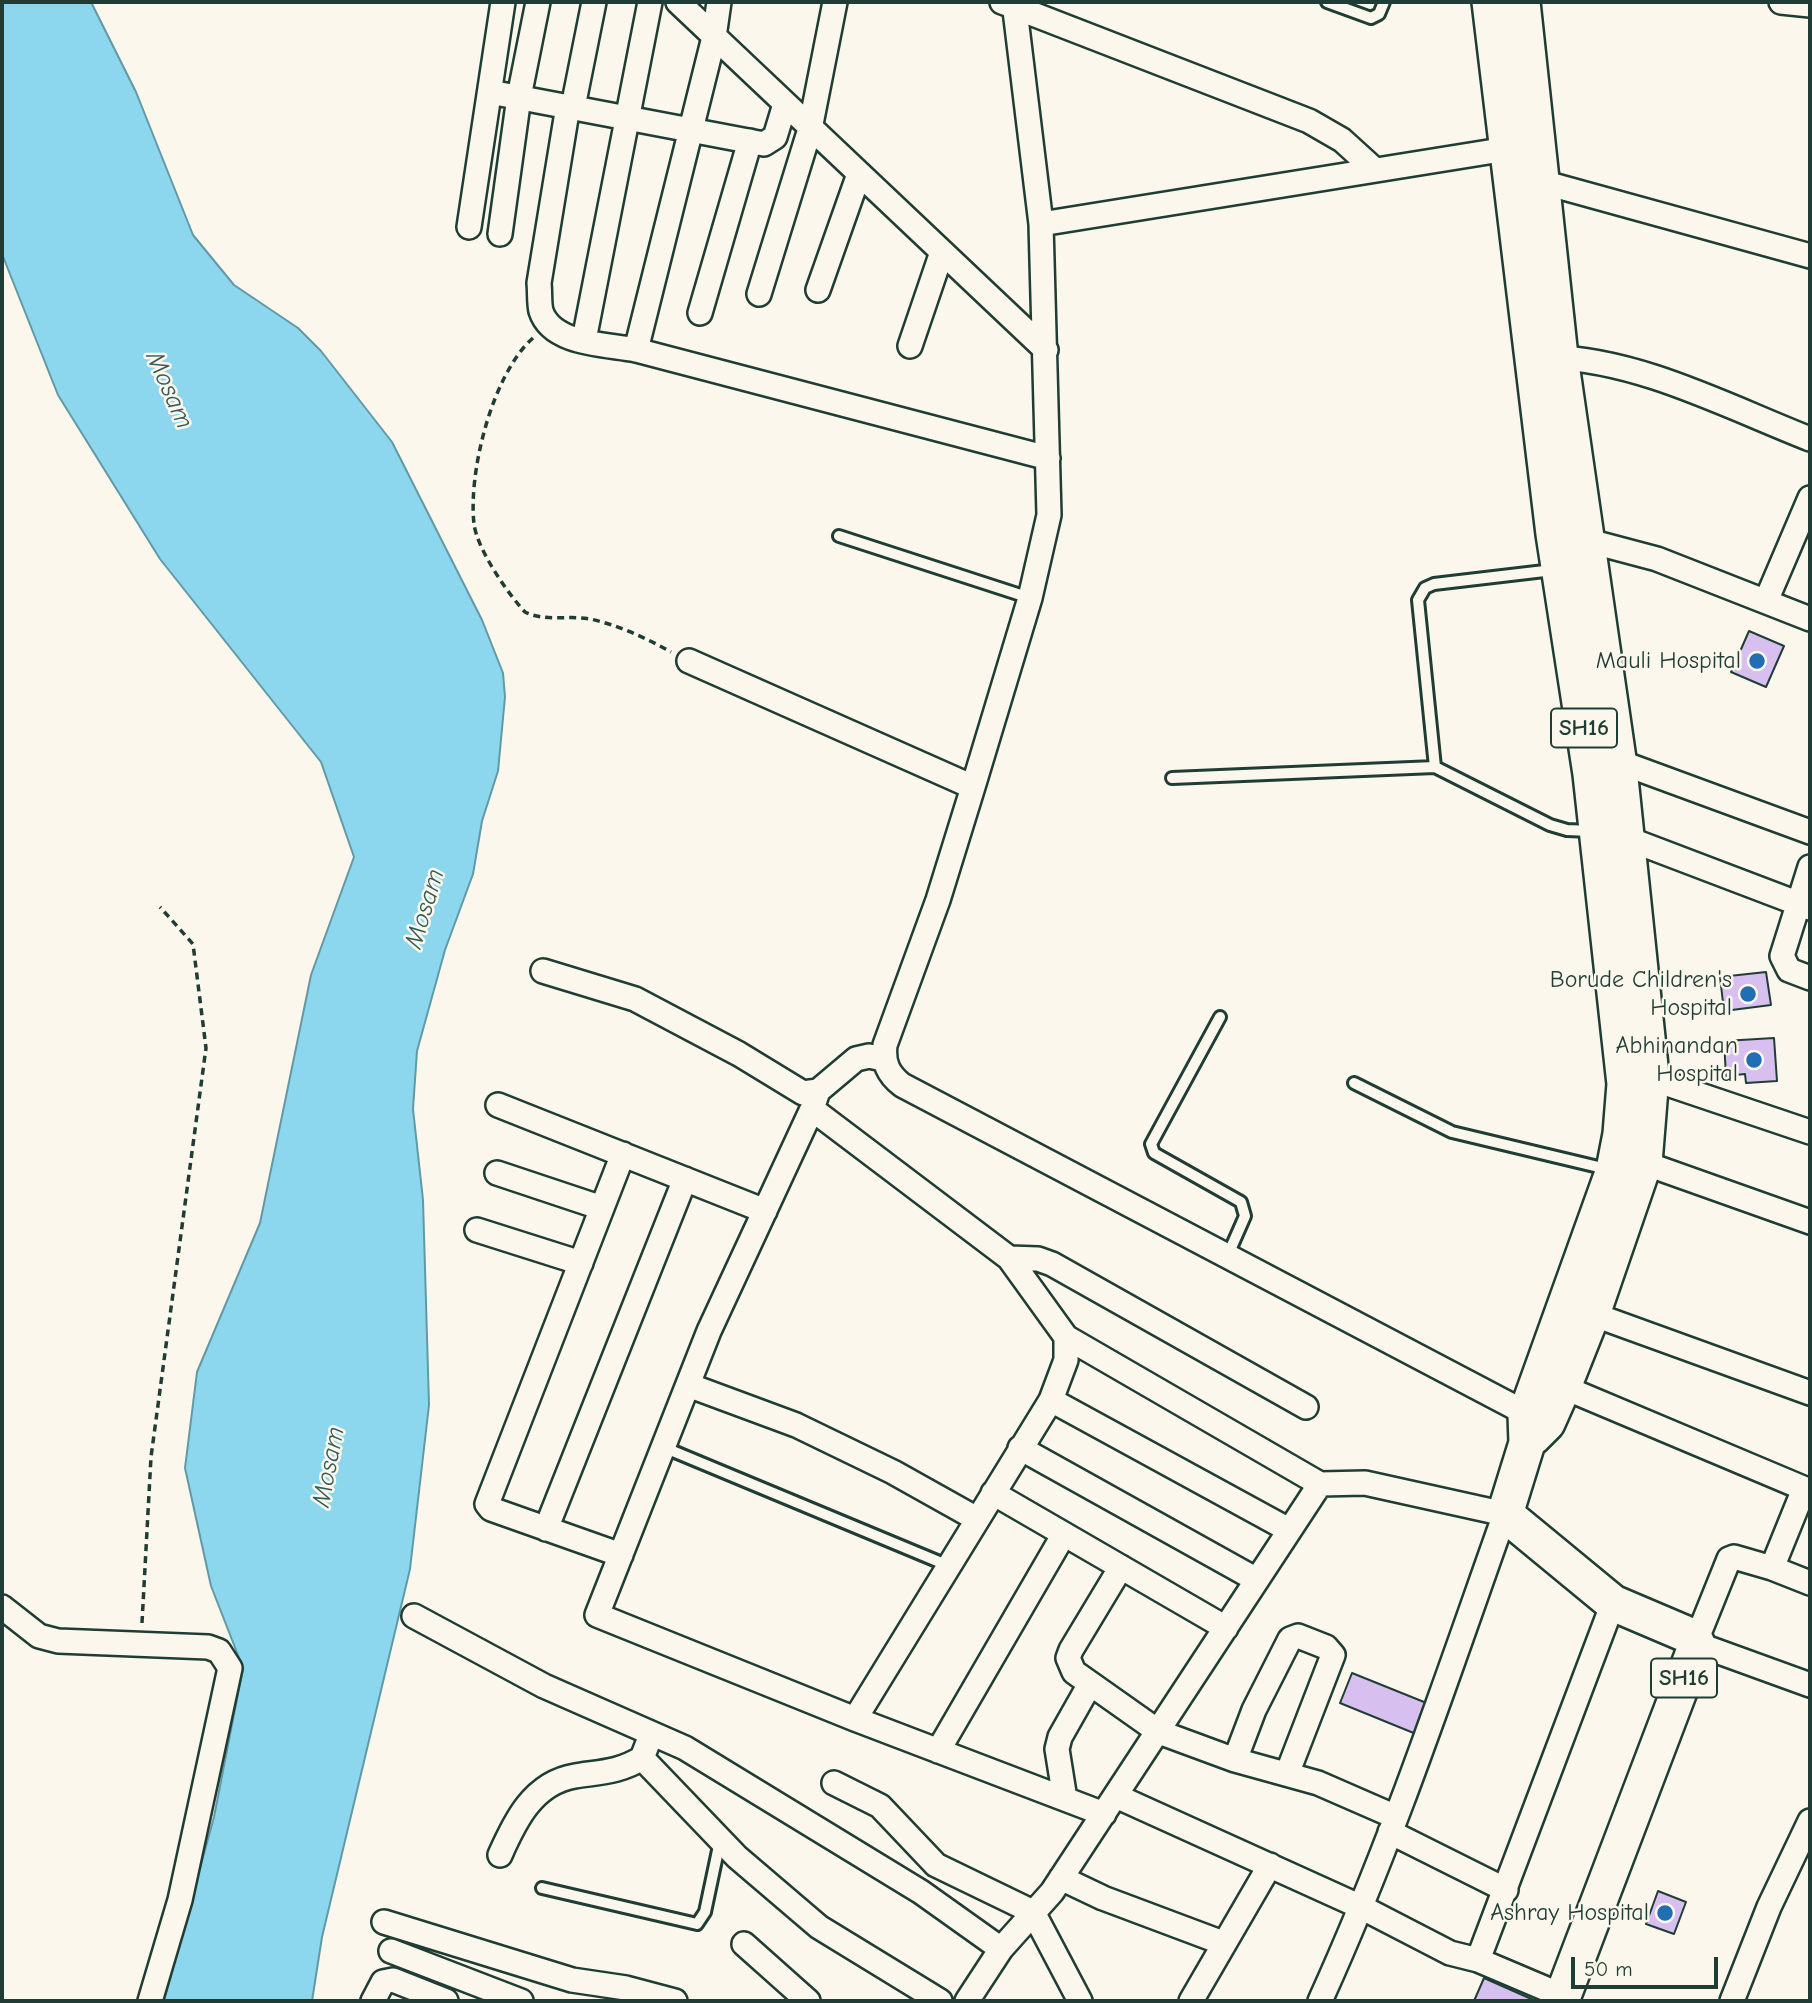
<!DOCTYPE html>
<style>
body{margin:0}
#map{position:relative;width:1812px;height:2003px;overflow:hidden;background:#fbf7ec;font-family:"Comic Neue",sans-serif}
canvas{display:block}
.frame{position:absolute;inset:0;border:4px solid #1f3d34;pointer-events:none}
.scale{position:absolute;left:1571px;top:1957px;width:147px;height:32px;box-sizing:border-box;border:4px solid #1f3d34;border-top:0;padding-left:9px;font-size:21px;line-height:24px;white-space:nowrap;color:#1f3d34;-webkit-text-stroke:5px #fbf7ec;paint-order:stroke}
</style>
<div id="map">
<canvas width="1812" height="2003"></canvas>
<div class="frame"></div>
<div class="scale">50 m</div>
</div>
<script>
const ctx = document.querySelector('canvas').getContext('2d');
ctx.lineJoin = 'round';
function fillPath(path, color) {
  ctx.fillStyle = color;
  ctx.fill(path, 'evenodd');
}
function stroke(path, color, width, dash) {
  ctx.strokeStyle = color;
  ctx.lineWidth = width;
  ctx.lineCap = dash ? 'butt' : 'round';
  ctx.setLineDash(dash || []);
  ctx.stroke(path);
}
function drawText(font, color, halo, rows, align = 'center') {
  ctx.font = font + ' "Comic Neue",sans-serif';
  ctx.lineWidth = 5;
  ctx.setLineDash([]);
  ctx.textBaseline = 'middle';
  ctx.strokeStyle = halo;
  ctx.fillStyle = color;
  for (const [text, x, y, turn = 0] of rows) {
    ctx.save();
    ctx.translate(x, y);
    ctx.rotate((+turn || 0) * Math.PI / 180);
    ctx.textAlign = isNaN(turn) ? turn : align;
    if (halo) ctx.strokeText(text, 0, 0);
    ctx.fillText(text, 0, 0);
    ctx.restore();
  }
}
const water = new Path2D(`
 M2 2H91L136 92 193 235 234 285 298 328 321 351 392 442 482 620 503 673 505 697 498 771 482 821 473 874 445 950 417 1051 413 1109 423 1200 429 1405 410 1569 322 1937 312 2001H164L214 1817 243 1668 211 1586 185 1468 197 1372 260 1223 311 975 354 857 321 762 160 559 58 395 2 254Z`);
fillPath(water, '#8dd7ee');
stroke(water, '#6199a4', 2);
const building = new Path2D(`
 M1749 631 1784 646 1766 687 1731 672Z
 M1766 972 1771 1005 1724 1011 1720 977Z
 M1774 1038 1777 1081 1746 1083 1745 1074 1726 1076 1724 1041Z
 M1352 1673 1434 1706 1421 1736 1340 1703Z
 M1658 1891 1686 1902 1674 1934 1646 1924Z
 M1484 1978 1536 2001H1474Z`);
fillPath(building, '#d7c0f0');
stroke(building, '#1f3d34', 2);
const service = new Path2D(`
 M1327 2 1371 18 1379 14 1384 2
 M839 536 1030 598
 M1435 767 1418 600 1425 588 1434 584 1553 570
 M1172 778 1435 767 1550 825 1567 830 1591 831
 M1220 1017 1151 1144 1154 1153 1241 1202 1245 1216 1227 1257
 M1354 1083 1452 1132 1611 1170
 M663 1447 949 1566
 M542 1888 697 1924 705 1912 720 1841`);
const minor = new Path2D(`
 M678 2 1046 350
 M1002 2 1309 121 1342 140 1375 170
 M1014 2 1041 224 1049 515 1030 598 973 787 938 900 885 1045C883 1063 888 1074 902 1085L1537 1419
 M1781 2 1810 5
 M490 92 764 144 775 137 785 104
 M568 106 539 283C540 292 539 303 541 311 552 345 606 344 636 350L1048 458
 M573 107 594 2
 M1542 182 1810 256
 M1041 224 1507 149
 M469 227 503 2
 M500 234 519 97 538 2
 M818 290 859 174
 M759 294 810 129 835 2
 M700 313 750 141
 M584 340 650 2
 M910 346 942 252
 M636 350 714 37 719 2
 M1549 357C1640 360 1726 406 1810 439
 M1574 537 1657 559 1810 619
 M1766 601 1810 498
 M689 661 973 787
 M1606 757 1810 832
 M1626 838 1810 908
 M1810 867 1782 956 1789 970 1810 978
 M543 971 635 999 739 1054 803 1093 818 1091 856 1059 869 1056 883 1059
 M1638 1074 1810 1132
 M818 1091 812 1109 709 1331 597 1615 855 1719 1104 1814
 M498 1105 765 1211
 M812 1109 1009 1258 1066 1337V1360L1051 1400 855 1719
 M1644 1163 1810 1222
 M497 1173 602 1208
 M477 1230 581 1263
 M1009 1258 1038 1259 1052 1264 1306 1407
 M1592 1314 1810 1393
 M1066 1337 1320 1484 1365 1483 1505 1514C1447 1677 1392 1843 1320 2001
 M688 1385 796 1425 893 1472 977 1519
 M1563 1387 1810 1491
 M1051 1400 1289 1530
 M1020 1448 1257 1580
 M993 1493 1226 1628
 M546 1529 685 1179
 M621 1555 491 1509 487 1504 623 1154
 M1121 1567 1071 1650 1068 1658 1074 1672 1159 1732 1235 1760 1318 1783 1396 1817
 M1772 1568 1810 1583
 M2 1607 39 1636 58 1641 208 1647 219 1651 230 1668 180 1900 150 2001
 M414 1616 544 1686 685 1748 921 1892 1001 1949
 M1696 1641 1729 1559 1734 1557 1772 1568 1804 1489
 M1697 1644 1810 1685
 M651 1735 642 1758 737 1857 819 1927 940 2001
 M938 1751 1064 1534
 M1235 1760 1254 1710 1290 1639 1298 1636 1326 1647 1333 1655 1287 1774
 M834 1783 880 1806 936 1865 1033 1912 1080 2001
 M1116 1796 1361 1907 1450 1953 1478 1960
 M1065 1799 1057 1749 1060 1737 1090 1684
 M1390 1832 1506 1890
 M500 1855C515 1821 533 1783 575 1776 600 1772 620 1772 642 1758
 M1061 1878 1103 1898 1223 1943
 M384 1922 572 1980 626 1988 675 2001
 M744 1944 808 2001
 M391 1951 521 2001
 M1563 1996 1478 1960 1613 1603
 M373 2001 383 1982 393 1980 446 2001
 M967 2001 1001 1949 1052 1892 1320 1484
 M1191 2001 1270 1865
 M1732 2001 1769 1907 1810 1821`);
const primary = new Path2D(`
 M1490 2 1554 534 1591 774 1625 1084 1621 1134 1614 1170 1526 1415 1527 1443 1505 1514 1613 1603 1693 1637 1697 1644 1561 2001
 M1522 2 1560 357 1618 759 1651 1076 1644 1163 1592 1314 1563 1387 1547 1423 1533 1437`);
stroke(service, '#1f3d34', 16);
stroke(minor, '#1f3d34', 28);
stroke(primary, '#1f3d34', 40);
stroke(new Path2D(`
 M533 338C493 373 468 471 474 524 477 549 508 594 525 612 545 622 569 615 590 619 618 625 646 638 671 652
 M142 1623 151 1457 206 1048 193 944 160 907`), '#1f3d34', 3.5, [7, 5]);
stroke(service, '#fbf7ec', 10);
stroke(minor, '#fbf7ec', 23);
stroke(primary, '#fbf7ec', 35);
for (const [x, y, r, color] of [
 [1757,661,9,"#1f6fb2"],
 [1748,994,9,"#1f6fb2"],
 [1754,1060,9,"#1f6fb2"],
 [1665,1913,9,"#1f6fb2"]
]) {
  const dot = new Path2D();
  dot.arc(x, y, r, 0, 2 * Math.PI);
  ctx.fillStyle = color;
  ctx.fill(dot);
  stroke(dot, '#fbf7ec', 2.5);
}
for (const [x, y, w] of [
 [1584,728,66],
 [1684,1678,66]
]) {
  const box = new Path2D();
  box.roundRect(x - w / 2, y - 19.5, w, 39, 5);
  ctx.fillStyle = '#fbf7ec';
  ctx.fill(box);
  stroke(box, '#1f3d34', 2);
}
drawText('bold 23px', '#1f3d34', null, [
 ["SH16",1584,728],
 ["SH16",1684,1678]
]);
drawText('24px', '#1f3d34', '#fbf7ec', [
 ["Mauli Hospital",1741,661],
 ["Borude Children's",1732,980],
 ["Hospital",1732,1008],
 ["Abhinandan",1738,1046],
 ["Hospital",1738,1074],
 ["Ashray Hospital",1649,1913]
], 'right');
drawText('italic 26px', '#355c59', '#fbf7ec', [
 ["Mosam",169,390,66],
 ["Mosam",425,909,-73],
 ["Mosam",329,1467,-79]
]);
</script>
